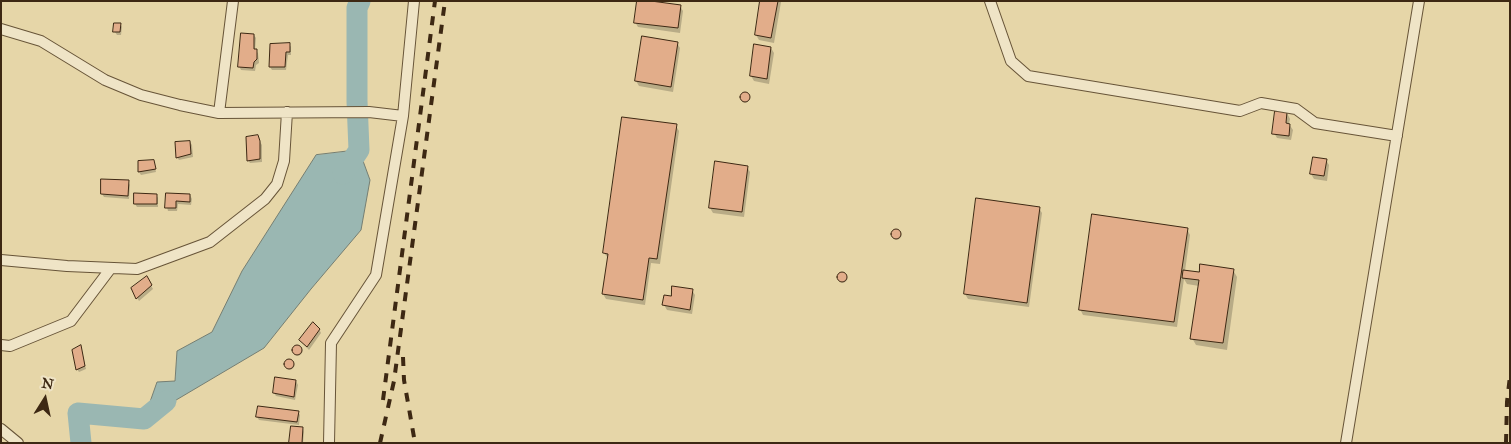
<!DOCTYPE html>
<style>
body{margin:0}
#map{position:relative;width:1511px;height:444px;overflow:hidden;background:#e6d6a8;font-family:"IM FELL Great Primer",serif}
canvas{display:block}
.frame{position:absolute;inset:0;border:2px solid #3d2813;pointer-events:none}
.north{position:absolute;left:20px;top:374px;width:50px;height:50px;-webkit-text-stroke:4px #efe4c6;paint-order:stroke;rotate:10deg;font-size:14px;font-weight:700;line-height:20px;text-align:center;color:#3d2813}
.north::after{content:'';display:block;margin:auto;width:18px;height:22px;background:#3d2813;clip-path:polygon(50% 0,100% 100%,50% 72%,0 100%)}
</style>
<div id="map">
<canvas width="1511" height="444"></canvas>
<div class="frame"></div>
<div class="north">N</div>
</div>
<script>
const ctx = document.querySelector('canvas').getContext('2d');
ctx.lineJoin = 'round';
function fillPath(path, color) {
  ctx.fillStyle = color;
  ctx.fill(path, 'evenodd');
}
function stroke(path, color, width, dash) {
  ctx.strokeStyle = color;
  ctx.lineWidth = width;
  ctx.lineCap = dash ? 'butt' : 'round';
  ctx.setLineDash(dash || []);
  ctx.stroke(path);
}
const water = new Path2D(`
 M359 150 370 180 361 230 311 289 264 348 144 419 157 382 175 381 177 351 212 332 242 271 316 155Z`);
fillPath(water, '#9ab7b2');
stroke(water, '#757e72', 1);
fillPath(new Path2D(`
 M762 1 781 2 774 43 759 40 756 35Z
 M680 6 683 11 680 33 638 27 635 22Z
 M120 24 122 27 121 35H117L115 32Z
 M254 35 256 38 255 50 258 53 259 63 256 65 255 71 241 70 239 66Z
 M677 43 680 48 673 92 639 86 636 81Z
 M289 44 291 47V55H288L286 70H272L270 67Z
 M756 46 771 48 774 53 769 84 754 81 751 76Z
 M740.5 98a4.5 4.5 0 1 1 9 0a4.5 4.5 0 1 1-9 0Z
 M1287 113 1290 119 1289 124 1293 130 1291 140 1277 138 1274 133Z
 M676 126 679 131 660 264 651 263 645 305 606 299 603 294 608 258 604 253Z
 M259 140 262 145V162L250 163 248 160Z
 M190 142 192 145 193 157 179 160 177 157Z
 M1326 160 1329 165 1327 181 1314 179 1311 174Z
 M153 161 156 172 141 175 139 172Z
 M747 167 750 172 744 217 713 213 710 208Z
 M128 181 130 185 129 199 104 197 102 194Z
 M167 194 190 195 192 199 191 205 178 204 177 211H168L167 207Z
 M156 195 158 198V207H137L135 204Z
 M1039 208 1042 213 1029 307 968 299 965 294Z
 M1187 229 1190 235 1185 271 1200 274 1233 270 1237 277 1227 350 1196 345 1192 338 1199 286 1187 284 1184 279 1177 327 1083 315 1080 309Z
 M892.5 235a4.5 4.5 0 1 1 9 0a4.5 4.5 0 1 1-9 0Z
 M838.5 278a4.5 4.5 0 1 1 9 0a4.5 4.5 0 1 1-9 0Z
 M147 278 153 289 139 301 132 289Z
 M692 290 695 295 692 314 667 310 664 305Z
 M319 329 321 333 309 350 300 340Z
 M293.5 351a4.5 4.5 0 1 1 9 0a4.5 4.5 0 1 1-9 0Z
 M81 347 86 369 79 372 77 369Z
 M285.5 365a4.5 4.5 0 1 1 9 0a4.5 4.5 0 1 1-9 0Z
 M277 378 296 381 298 385 295 400 276 396 274 393Z
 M298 412 300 415 299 425 259 420 257 417Z
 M303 428 304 432 303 443H290Z`), '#0003');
stroke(new Path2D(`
 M343 174 359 150 357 101V8L360 1
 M81 443 78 413 144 419 166 401`), '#9ab7b2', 21);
const building = new Path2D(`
 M637 1H651L681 5 678 28 634 23Z
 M760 1H778L771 38 755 35Z
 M114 23H121L120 32H113Z
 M241 33 254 34V49H257V59L254 62 253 68 238 67Z
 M642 36 678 42 671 87 635 81Z
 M290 43V52H286L285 67H269L270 44Z
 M754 44 771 47 767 79 750 76Z
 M740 97a5 5 0 1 1 10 0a5 5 0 1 1-10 0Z
 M1275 111 1287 112 1286 123 1290 124 1289 136 1272 134Z
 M622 117 677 124 657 259 649 258 643 300 602 294 608 254 603 253Z
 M258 135 260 141V159L247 161 246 137Z
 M190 141 191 154 176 158 175 142Z
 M1313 157 1327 159 1324 176 1310 174Z
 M154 160 156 169 138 172V161Z
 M715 161 748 166 742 212 709 208Z
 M101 179 129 180 128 196 101 194Z
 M134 193 157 194V204H134Z
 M166 193 190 194V202L176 201V208H165Z
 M976 198 1040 207 1027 303 964 294Z
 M1092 214 1188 228 1174 322 1079 310Z
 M891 234a5 5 0 1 1 10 0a5 5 0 1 1-10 0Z
 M1200 264 1234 269 1223 343 1190 339 1199 280 1182 278 1183 270 1199 272Z
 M837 277a5 5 0 1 1 10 0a5 5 0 1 1-10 0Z
 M147 276 152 285 136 299 131 288Z
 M672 286 693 289 690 310 662 305 664 295 671 296Z
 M313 322 320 329 307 347 299 340Z
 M292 350a5 5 0 1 1 10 0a5 5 0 1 1-10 0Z
 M81 345 85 366 76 370 72 350Z
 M284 364a5 5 0 1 1 10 0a5 5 0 1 1-10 0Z
 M275 377 296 380 294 397 273 393Z
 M258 406 299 411 297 422 256 417Z
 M291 426 303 427 302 443H289Z`);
fillPath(building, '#e2ad8a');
stroke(building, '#3d2813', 1);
const minor = new Path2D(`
 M990 1 1011 61 1028 76 1240 111 1261 103 1296 109 1315 123 1397 136
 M1 29 41 41 105 80 141 95 180 105 219 113 369 112 403 116
 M219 113 233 1
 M1 260 67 266 137 269 210 242 265 199 277 184 284 161 287 112
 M1 345 10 346 71 321 111 268
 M1 429 18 443
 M329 443 331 343 376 275 403 116 414 1
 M1346 443 1419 1`);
stroke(minor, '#675438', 12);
stroke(minor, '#efe4c6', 10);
stroke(new Path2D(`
 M403 357 404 380 415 443
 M383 400 435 1
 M380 443 394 381 445 1
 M1506 443 1507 402 1510 376`), '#3d2813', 4, [9, 9]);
</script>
